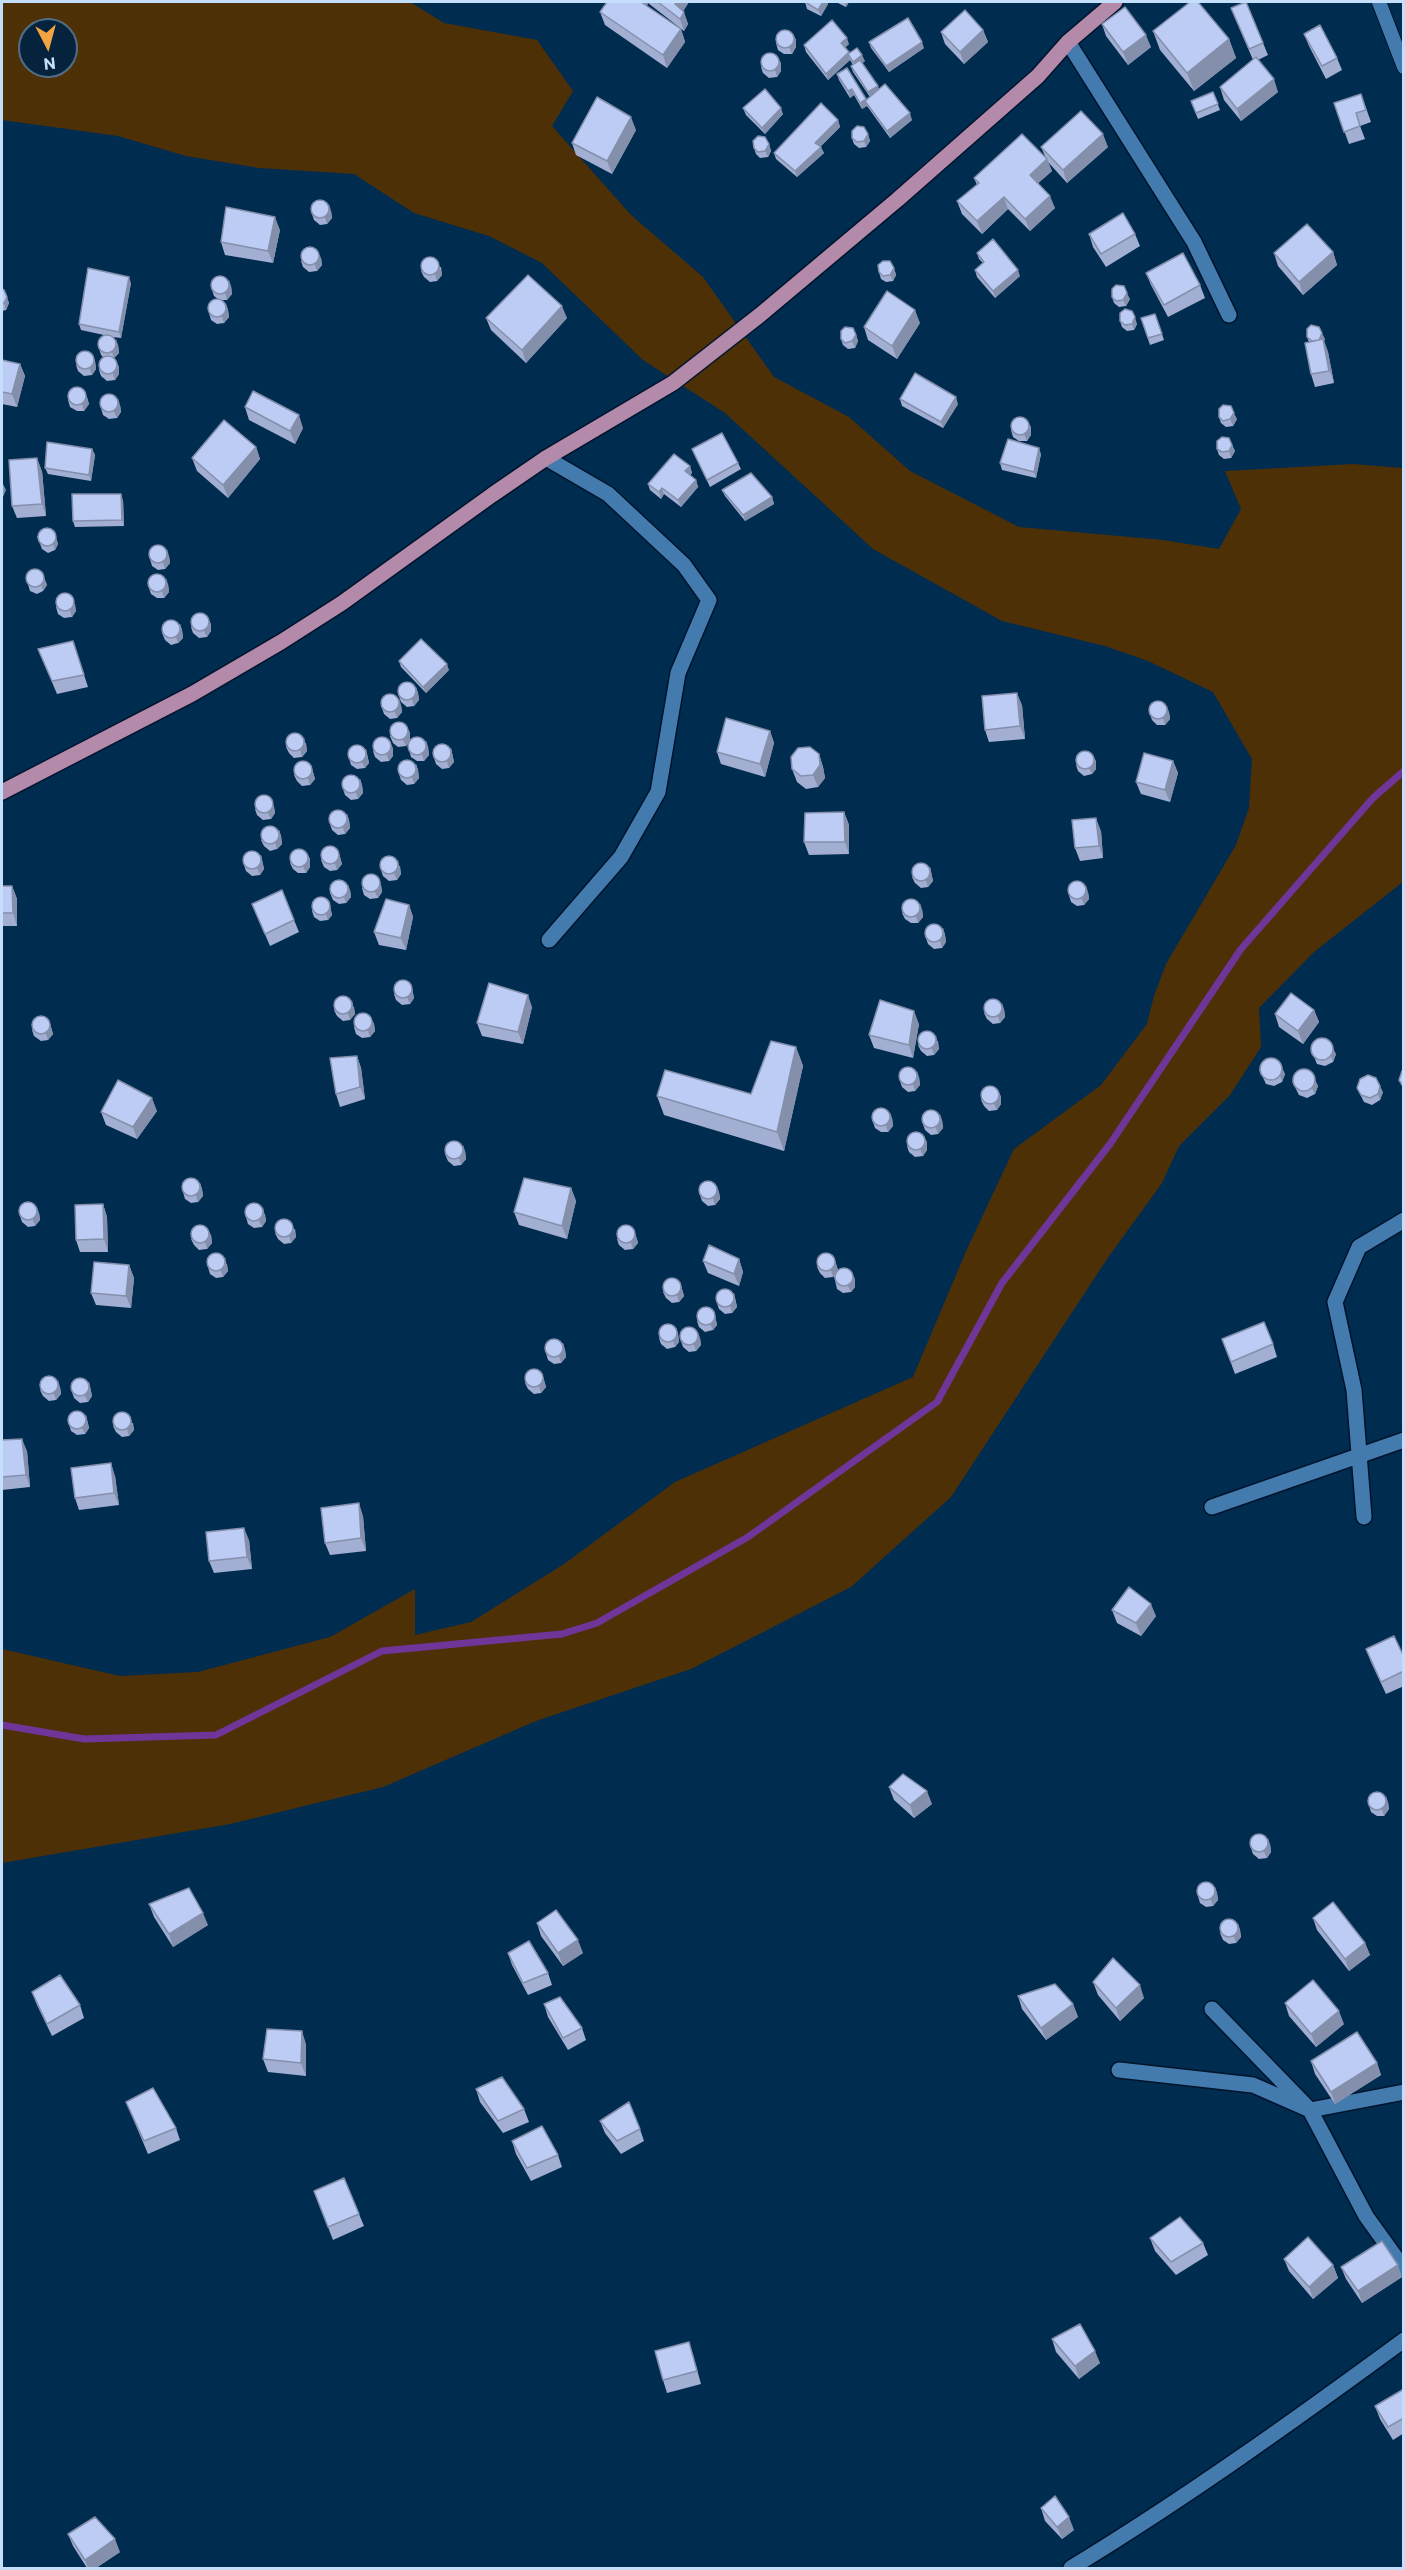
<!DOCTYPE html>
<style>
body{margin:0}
#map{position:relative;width:1405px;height:2570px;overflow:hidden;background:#002c50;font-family:Commissioner,sans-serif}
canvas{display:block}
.frame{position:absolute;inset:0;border:3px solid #c3dffc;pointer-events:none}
.north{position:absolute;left:18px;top:18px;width:60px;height:60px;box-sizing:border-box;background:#05233c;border:2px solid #516e89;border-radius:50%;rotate:174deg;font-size:16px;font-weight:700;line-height:24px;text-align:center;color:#c3dffc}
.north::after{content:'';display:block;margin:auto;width:21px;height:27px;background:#f3a442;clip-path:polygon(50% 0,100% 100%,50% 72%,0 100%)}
</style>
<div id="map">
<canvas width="1405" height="2570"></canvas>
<div class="frame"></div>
<div class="north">N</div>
</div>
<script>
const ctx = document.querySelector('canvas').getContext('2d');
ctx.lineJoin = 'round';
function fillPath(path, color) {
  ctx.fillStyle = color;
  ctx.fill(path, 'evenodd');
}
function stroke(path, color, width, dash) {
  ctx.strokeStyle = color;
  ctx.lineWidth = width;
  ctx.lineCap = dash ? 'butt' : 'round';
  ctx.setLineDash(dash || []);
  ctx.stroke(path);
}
fillPath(new Path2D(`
 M2 2H410L444 23 537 40 573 91 552 126 631 215 703 277 774 377 849 417 910 471 1019 527 1163 540 1219 549 1241 509 1225 471 1353 464 1403 468 1404 881 1314 952 1259 1008 1261 1047 1230 1095 1179 1146 1162 1183 1107 1259 951 1497 851 1587 691 1669 536 1721 383 1787 230 1824 2 1863V1649L120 1676 198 1672 330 1637 415 1589V1635L471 1622 564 1564 675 1482 913 1377 967 1249 1014 1149 1101 1085 1147 1024 1154 996 1166 964 1236 845 1249 808 1252 759 1213 692 1148 661 1105 646 1002 621 873 549 725 413 643 360 542 263 489 236 414 213 354 174 259 168 186 156 118 136 2 120ZM30 30H66V66H30Z`), '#4e3007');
stroke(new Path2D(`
 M2 1725 84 1739 216 1735 382 1651 562 1634 597 1623 748 1537 937 1402 1002 1283 1110 1144 1241 949 1373 798 1404 771`), '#6f3598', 7);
const lane = new Path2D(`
 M1379 2 1404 67`);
const street = new Path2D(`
 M1068 42 1194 242 1229 315
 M546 458 608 494 684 565 709 600 678 673 658 792 621 857 549 940
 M1212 1507 1404 1440
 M1364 1517 1354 1390 1335 1302 1359 1247 1404 1220
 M1212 2009 1310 2110 1366 2216 1404 2269
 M1119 2070 1253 2085 1310 2110 1404 2092
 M1071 2568C1186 2498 1295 2420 1404 2340`);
const primary = new Path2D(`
 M2 792 192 694 281 642 342 603 492 495 546 458 673 383 760 315 897 200 1038 76 1068 42 1115 2`);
stroke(lane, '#00142c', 16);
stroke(street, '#00142c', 18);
stroke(primary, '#00142c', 18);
stroke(lane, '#447bae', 14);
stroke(street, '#447bae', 15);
stroke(primary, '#b48aaa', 15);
fillPath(new Path2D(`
 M607 2H689L683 11 688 24 684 31 648 3 647 6 681 29 685 42 667 68 605 25 600 12Z
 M805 2H827L828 4 821 16 807 9Z
 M836 2H849L846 7Z
 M1231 8 1263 43 1268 55 1258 60 1278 92 1241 121 1224 100 1220 87 1253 60Z
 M1102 24 1151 47 1128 65 1106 36Z
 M983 30 988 42 964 64 945 44 941 32Z
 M1153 31 1229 39 1236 58 1194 91 1160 50Z
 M793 34 796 40V47L792 54H784L778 50 776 43Z
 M1304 34 1337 58 1342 70 1326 79 1309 46Z
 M869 42 924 48 889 72 871 48Z
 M849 44 845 47 849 53 865 61 862 63 879 89 912 120 890 138 867 106 862 109 854 95 850 98 839 80 837 74 866 100 870 97 853 72 851 66 853 65 850 60 828 80 806 52 804 45Z
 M781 63V71L777 77 769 78 763 73 761 67Z
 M1213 92 1220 110 1198 119 1191 101Z
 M1361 94 1371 122 1360 126 1365 139 1349 144 1334 103Z
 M743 108 783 114 765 134 746 115Z
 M838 120 840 127 820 147 824 153 797 177 776 159 774 153Z
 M636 130 612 174 576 155 572 143Z
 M868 134 870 141 866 147 859 148 854 144 852 138Z
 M769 144 771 151 768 157 760 158 756 154 754 148Z
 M1041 147H1108L1067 183 1048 162 1052 171 1038 183 1055 208 1030 231 1008 209 982 234 962 214 957 201 977 185 974 178 1045 156Z
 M331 211 332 218 327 224 320 225 314 220 312 214Z
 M280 230 273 263 225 255 221 242Z
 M1089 234H1135L1140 246 1106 267 1093 247Z
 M1333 252 1337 265 1303 295 1278 266 1274 253Z
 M977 253 1020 276 995 298 977 277 975 270 983 263 979 259Z
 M321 258 322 265 317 271 309 272 303 267 301 261Z
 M441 267 442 275 437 281 430 282 424 277 421 271Z
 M894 268 896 275 893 281 886 282 881 279 879 272Z
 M1146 273 1200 285 1205 298 1168 317 1151 285Z
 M131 283 121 338 113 337 118 345 119 353 114 358 119 367V374L115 380 107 381 101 376 99 370 103 357 101 355 99 348 104 335 81 330 79 324Z
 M231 286 232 294 227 300H222L226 304 228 310 229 317 224 323 217 324 211 320 209 313 218 299 214 296 212 290Z
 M2 289 4 290 9 303 6 310 2 311Z
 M1112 297 1130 299 1126 306 1119 307 1114 303Z
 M1155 314 1164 340 1150 345 1141 318Z
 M486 318H567L526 363 491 330Z
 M1120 321 1137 324 1134 330 1127 331 1122 327Z
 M920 323 897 359 868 340 864 327Z
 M856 335 858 341 855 348 848 349 843 345 841 339Z
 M1307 337 1325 339 1324 341 1328 352 1334 383 1315 387 1311 374 1309 342Z
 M2 360 20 364 25 376 17 407 2 404Z
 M95 361 96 369 92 375 84 376 78 371 76 365Z
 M87 397 89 404 84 411H77L70 407 68 400Z
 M900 399 958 404 943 428 902 406Z
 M120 405 121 412 117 418 109 419 103 415 101 408Z
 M245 407 303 428 295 444 249 420Z
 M1219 417 1237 419 1233 426 1226 427 1221 423Z
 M1031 427V435L1027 441H1019L1013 437 1011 430Z
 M1232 445 1235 451 1231 458 1224 459 1219 455 1217 449Z
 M256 447 260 459 228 498 197 471 192 458Z
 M92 449 95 455 91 481 48 474 45 468Z
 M692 449 738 463 741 469 710 487Z
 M1041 454 1036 478 1002 470 1000 463Z
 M690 466 692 473 690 475 696 480 698 487 681 507 664 494 661 499 650 490 648 484Z
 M42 471 46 516 17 518 12 506Z
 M722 490 772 497 774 504 745 521 725 496Z
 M123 500 124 526 75 527 73 521Z
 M54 531 58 544 55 550 48 553 42 549 37 536Z
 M169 556 170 563 165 569 158 570 152 566 150 559Z
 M42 572 47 585 43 591 37 594 30 591 26 577Z
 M168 584 169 592 164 598H157L151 594 149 588Z
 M75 604 76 611 72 617 64 618 58 614 56 607Z
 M180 624 182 630 183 638 178 643 171 645 165 640 162 633Z
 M211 624V631L207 637 199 638 193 633 191 627Z
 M73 641 88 687 57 694 38 649Z
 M399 661 449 670 426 693 401 667Z
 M416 687 418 693 419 700 414 706 407 707 401 702 399 696Z
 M401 705 402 712 397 718 390 719 384 714 382 708Z
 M1022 705 1025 739 989 742 985 730Z
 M1169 712 1170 719 1165 725H1157L1152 720 1150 714Z
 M407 727 410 733V740L426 741 428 747 429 755 424 761H417L411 757 409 750 408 744 406 746 398 747 393 743 390 736Z
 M770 731 774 743 765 777 721 764 717 752Z
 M306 743 307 751 302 757 294 758 289 753 286 747Z
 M393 748V756L389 761 381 762 375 757 373 751Z
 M451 748 454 762 449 768 442 769 436 764 434 758Z
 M366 749 369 763 365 768 357 769 351 765 349 758Z
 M819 754 823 767 825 778 818 787 806 789 797 782 792 769Z
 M1096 761V769L1092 774 1084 776 1078 771 1076 765Z
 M1173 761 1178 773 1170 802 1141 794 1136 782Z
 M416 764 418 770 419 778 414 784 407 785 401 780 399 774Z
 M311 765 315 779 310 785 302 786 297 781 294 775Z
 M360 779 362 785 363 793 358 799 351 800 345 795 343 789Z
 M274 806 275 813 271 819 263 820 257 815 255 809Z
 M844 812 849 825V854L809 855 804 842Z
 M347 814 349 820 350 828 345 834 338 835 332 830 330 824Z
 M279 830 281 836 282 844 277 849 270 851 264 846 261 840Z
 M1101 831 1103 858 1080 861 1075 848Z
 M338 850 342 864 337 870 330 871 324 867 321 860Z
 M307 853 310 859V867L306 873H298L293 869 290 863Z
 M261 855 264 869 260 875 252 876 246 871 244 865Z
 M400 866 401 874 397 880 389 881 383 876 381 870Z
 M930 867 933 881 928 887 921 888 915 883 912 877Z
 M381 885 382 892 378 898 370 899 364 895 362 888Z
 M2 886H12L17 899V926H2Z
 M350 890 351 897 346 903 339 904 333 900 330 893Z
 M1088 892 1089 899 1084 905 1077 906 1071 902 1069 895Z
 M329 901 332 915 328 920 320 921 314 917 312 911Z
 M252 904 294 920 299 932 270 946Z
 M409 905 413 917 406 950 379 945 374 932Z
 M922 909 923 917 918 923H911L905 919 902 913Z
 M943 928 945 935 946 942 942 948 934 949 928 944 926 938Z
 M411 984 414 998 410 1004 402 1005 396 1000 394 994Z
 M354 1007 355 1014 350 1020 343 1021 337 1016 334 1010Z
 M532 1007 523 1044 482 1036 477 1023Z
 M1004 1009 1005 1017 1000 1023 993 1024 987 1019 984 1013Z
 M1314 1010 1319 1022 1303 1044 1279 1027 1275 1014Z
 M371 1018 374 1024 375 1031 370 1037 362 1038 356 1034 354 1027Z
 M49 1020 53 1034 48 1040 41 1041 34 1036 32 1030Z
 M919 1024 913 1058 874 1048 869 1035Z
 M938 1041 939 1049 934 1055 927 1056 921 1051 918 1045Z
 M796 1047 803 1066 784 1151 664 1115 657 1096 751 1094Z
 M1311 1049 1336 1054 1333 1062 1325 1066 1317 1064Z
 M357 1056 361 1068 365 1099 340 1107 336 1094Z
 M1282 1068 1285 1074 1282 1082 1274 1086 1266 1084 1259 1069Z
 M919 1077 920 1085 915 1091 908 1092 902 1087 900 1081Z
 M1315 1080 1318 1086 1315 1094 1307 1098 1299 1095 1292 1081Z
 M1357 1088 1383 1092 1380 1100 1372 1105 1364 1102Z
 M998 1090 1001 1097V1104L997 1110 989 1111 984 1106 981 1100Z
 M157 1111 137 1139 106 1125 101 1112Z
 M892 1118 893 1126 888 1132H881L875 1128 873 1122Z
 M942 1120 943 1128 938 1134 931 1135 925 1130 923 1124Z
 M927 1142V1150L923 1156 915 1157 909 1152 907 1146Z
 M465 1151 466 1159 461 1165 454 1166 448 1161 445 1154Z
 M200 1183 202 1189 203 1196 198 1202 191 1203 185 1199 183 1192Z
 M571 1188 576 1201 567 1239 519 1225 514 1212Z
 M719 1192 720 1199 715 1205 708 1206 702 1201 700 1195Z
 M103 1204 107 1217 108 1252H80L76 1240Z
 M39 1213 40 1220 35 1226 28 1227 22 1222 20 1216Z
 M265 1214 266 1221 262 1227 254 1228 248 1224 246 1217Z
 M295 1229 296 1237 291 1243 284 1244 278 1239 275 1233Z
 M211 1235 212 1243 207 1249 199 1250 194 1245 191 1239Z
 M636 1236 638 1243 633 1249 625 1250 619 1245 617 1239Z
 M834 1257 838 1270 855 1279V1287L851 1292 843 1293 837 1289 834 1276 833 1277 825 1278 820 1273 817 1267Z
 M739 1259 743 1272 739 1286 708 1273 703 1261Z
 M227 1264 228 1271 223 1277 216 1278 210 1274 208 1267Z
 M129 1265 134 1278 131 1308 96 1305 91 1293Z
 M680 1282 684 1296 679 1302 672 1303 666 1298 663 1292Z
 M734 1293 737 1307 732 1313 725 1314 719 1309 717 1303Z
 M714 1311 717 1325 713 1330 705 1332 699 1327 697 1321Z
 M676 1328 678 1334 679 1342 675 1347 667 1349 661 1344 659 1338Z
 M700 1338 701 1345 696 1351 689 1352 683 1347 681 1341Z
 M1222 1339 1273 1344 1277 1357 1235 1374Z
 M563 1343 565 1350 566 1357 561 1363 554 1364 548 1360 546 1353Z
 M542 1373 546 1387 541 1393 534 1394 528 1389 525 1383Z
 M89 1382 92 1396 88 1402 80 1403 74 1398 72 1392Z
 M60 1387 61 1394 56 1400 49 1401 43 1396 40 1390Z
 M86 1415 89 1428 85 1434 77 1435 71 1431 69 1424Z
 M133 1423 134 1430 129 1436 122 1437 116 1432 113 1426Z
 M2 1440 27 1451 30 1487 2 1490Z
 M115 1476 119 1505 79 1510 75 1498Z
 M363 1516 366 1551 330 1555 325 1543Z
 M249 1540 252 1569 214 1573 209 1561Z
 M1112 1610 1156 1616 1141 1636 1117 1623Z
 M1366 1649 1404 1657V1686L1386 1694 1371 1662Z
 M889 1787 932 1804 914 1818 894 1800Z
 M1388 1802 1389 1809 1384 1816H1377L1371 1812 1369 1805Z
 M1270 1844 1271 1852 1267 1858 1259 1859 1253 1854 1251 1848Z
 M1215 1887 1217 1893 1218 1900 1213 1906 1206 1907 1200 1903 1198 1896Z
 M149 1904 208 1925 173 1947 154 1917Z
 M1313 1918 1365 1943 1370 1955 1349 1971 1317 1930Z
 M537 1923 583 1953 563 1966 541 1936Z
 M1238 1924 1240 1930 1241 1937 1236 1943 1229 1944 1223 1940 1220 1933Z
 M508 1953 548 1973 552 1985 528 1995 512 1965Z
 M1093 1982 1144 1998 1120 2021 1098 1995Z
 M32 1992 80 2005 84 2018 52 2036 37 2005Z
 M1018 1996 1073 2004 1078 2017 1046 2040 1022 2009Z
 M1285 2003 1344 2024 1316 2047 1289 2016Z
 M544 2004 582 2028 586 2040 568 2050 548 2017Z
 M306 2044V2076L268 2072 263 2059Z
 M1311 2061 1377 2063 1381 2075 1335 2104 1315 2074Z
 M476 2089 524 2109 529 2122 503 2133 480 2102Z
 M126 2102 176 2128 180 2140 148 2154Z
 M600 2121 640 2129 644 2141 621 2154 605 2133Z
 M512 2141 558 2155 562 2167 531 2181 516 2154Z
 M314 2191 359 2214 364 2226 333 2240Z
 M1150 2238 1203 2243 1208 2255 1176 2275 1155 2251Z
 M1284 2259 1333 2265 1338 2278 1313 2299 1289 2271Z
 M1341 2267 1402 2277 1362 2303 1346 2279Z
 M1052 2339 1100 2363 1079 2379 1056 2352Z
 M693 2355 701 2384 667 2393 663 2380Z
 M1404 2389V2433L1393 2440 1380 2419 1375 2406Z
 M1041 2508 1074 2530 1062 2539 1045 2521Z
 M68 2534 120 2552 96 2568H87L73 2546Z`), '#a2afd2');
fillPath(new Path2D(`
 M639 2H648V3L643 13Z
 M676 2H689L680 16 675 4Z
 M823 2H827L828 4 821 16 818 10Z
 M844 2H849L846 7Z
 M684 12 688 24 684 31 680 19Z
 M681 29 685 42 667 68 663 55Z
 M983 30 988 42 964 64 960 52Z
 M793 34 796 40V47L792 54 789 47Z
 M1146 35 1151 47 1128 65 1123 52Z
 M847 38 849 44 844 49 841 43Z
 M1229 39 1236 58 1194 91 1187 73Z
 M922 42 924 48 889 72 886 66Z
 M848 54 850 60 828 80 826 74Z
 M862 55 865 61 855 68 853 62Z
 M778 57 781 63V71L777 77 775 70Z
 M1274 79 1278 92 1241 121 1237 109Z
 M878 86 880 92 871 98 868 92Z
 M852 89 854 95 850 98 848 91Z
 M866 99 865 101 867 106 862 109 860 103Z
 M781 108 783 114 765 134 762 128Z
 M910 113 912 120 890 138 887 131Z
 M631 117 636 130 612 174 607 161Z
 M838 120 840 127 817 150 815 143Z
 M868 134 870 141 866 147 864 141Z
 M1103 134 1108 147 1067 183 1063 170Z
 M769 144 771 151 768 157 765 151Z
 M821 147 824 153 797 177 795 171Z
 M1047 159 1052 171 1034 187 1030 175Z
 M1050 196 1055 208 1030 231 1025 219Z
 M1004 197 1008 209 982 234 977 221Z
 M329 204 331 211 332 218 327 224 325 218Z
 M275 217 280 230 273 263 268 251Z
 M318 251 321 258 322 265 317 271 315 265Z
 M1333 252 1337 265 1303 295 1299 282Z
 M438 261 442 275 437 281 435 274Z
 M894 268 896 275 893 281 890 275Z
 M1018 270 1020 276 995 298 993 291Z
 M129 277 131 283 121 338 119 332Z
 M229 280 231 286 232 294 227 300 225 293Z
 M1127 293 1130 299 1126 306 1123 300Z
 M7 297 9 303 6 310 4 303Z
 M226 304 228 310 229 317 224 323 222 317Z
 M562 306 567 318 526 363 522 350Z
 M915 310 920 323 897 359 892 346Z
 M1135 317 1137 324 1134 330 1132 324Z
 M1322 333 1325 339 1324 341 1328 352 1334 383 1319 340Z
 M856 335 858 341 855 348 852 341Z
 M116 339 118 345 119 353 114 358 112 352Z
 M93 355 95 361 96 369 92 375 89 368Z
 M116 360 119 367V374L115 380 113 374Z
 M20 364 25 376 17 407 12 394Z
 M85 391 89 404 84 411 82 404Z
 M956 397 958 404 943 428 941 422Z
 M118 398 120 405 121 412 117 418 114 412Z
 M1234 413 1237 419 1233 426 1230 419Z
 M299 415 303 428 295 444 290 431Z
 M1028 421 1031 427V435L1027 441 1024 434Z
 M1232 445 1235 451 1231 458 1229 451Z
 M256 447 260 459 228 498 223 485Z
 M1039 448 1041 454 1036 478 1034 472Z
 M92 449 95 455 91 481 89 475Z
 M37 458 42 471 46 516 42 504Z
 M690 466 692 473 688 478 685 471Z
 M696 480 698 487 681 507 678 500Z
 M3 484 6 490 3 497 2 488Z
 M662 488 664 494 661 499 659 492Z
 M121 494 123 500 124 526 122 520Z
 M772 497 774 504 745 521 743 515Z
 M56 538 58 544 55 550 53 544Z
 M167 549 169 556 170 563 165 569 163 563Z
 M166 578 168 584 169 592 164 598 162 591Z
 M44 579 47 585 43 591 41 585Z
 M73 598 76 611 72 617 70 611Z
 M208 617 211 624V631L207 637 204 631Z
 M180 624 182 630 183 638 178 643 176 637Z
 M447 664 449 670 426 693 423 687Z
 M416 687 418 693 419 700 414 706 412 700Z
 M1017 693 1022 705 1025 739 1020 726Z
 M399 698 401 705 402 712 397 718 395 712Z
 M1167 706 1169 712 1170 719 1165 725 1163 718Z
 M407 727 410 733V740L406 746 403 740Z
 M770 731 774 743 765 777 760 764Z
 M304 737 307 751 302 757 300 750Z
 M426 741 428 747 429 755 424 761 422 754Z
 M390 742 393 748V756L389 761 387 755Z
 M451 748 454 762 449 768 447 762Z
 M366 749 369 763 365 768 362 762Z
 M819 754 823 767 825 778 818 787 813 775Z
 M1093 755 1096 761V769L1092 774 1089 768Z
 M1173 761 1178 773 1170 802 1165 790Z
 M416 764 418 770 419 778 414 784 412 777Z
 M311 765 315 779 310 785 308 778Z
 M360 779 362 785 363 793 358 799 356 792Z
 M272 799 275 813 271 819 268 813Z
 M844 812 849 825V854L845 842Z
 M347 814 349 820 350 828 345 834 343 828Z
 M1096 818 1101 831 1103 858 1099 846Z
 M279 830 281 836 282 844 277 849 275 843Z
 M338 850 342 864 337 870 335 864Z
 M307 853 310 859V867L306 873 303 866Z
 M261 855 264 869 260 875 257 868Z
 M398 860 401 874 397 880 394 873Z
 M930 867 933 881 928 887 926 881Z
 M379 878 381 885 382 892 378 898 375 892Z
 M348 884 350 890 351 897 346 903 344 897Z
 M1086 885 1088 892 1089 899 1084 905 1082 899Z
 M12 886 17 899V926L13 913Z
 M329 901 332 915 328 920 326 914Z
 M920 903 922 909 923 917 918 923 916 916Z
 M409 905 413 917 406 950 401 938Z
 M943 928 945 935 946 942 942 948 940 941Z
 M411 984 414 998 410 1004 407 997Z
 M528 995 532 1007 523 1044 518 1032Z
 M352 1000 355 1014 350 1020 348 1014Z
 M1002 1003 1004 1009 1005 1017 1000 1023 998 1016Z
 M1314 1010 1319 1022 1303 1044 1298 1031Z
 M914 1011 919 1024 913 1058 909 1045Z
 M371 1018 374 1024 375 1031 370 1037 368 1031Z
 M49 1020 53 1034 48 1040 46 1034Z
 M936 1035 939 1049 934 1055 932 1048Z
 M796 1047 803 1066 784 1151 777 1132Z
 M1333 1048 1336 1054 1333 1062 1331 1056Z
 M357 1056 361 1068 365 1099 360 1087Z
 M1282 1068 1285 1074 1282 1082 1280 1076Z
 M917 1071 919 1077 920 1085 915 1091 913 1084Z
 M1315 1080 1318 1086 1315 1094 1312 1088Z
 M1380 1086 1383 1092 1380 1100 1378 1094Z
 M998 1090 1001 1097V1104L997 1110 994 1104Z
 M152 1098 157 1111 137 1139 133 1127Z
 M890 1112 892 1118 893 1126 888 1132 886 1125Z
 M940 1114 942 1120 943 1128 938 1134 936 1128Z
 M924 1136 927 1142V1150L923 1156 920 1149Z
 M463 1145 465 1151 466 1159 461 1165 459 1158Z
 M200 1183 202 1189 203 1196 198 1202 196 1196Z
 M717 1186 719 1192 720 1199 715 1205 713 1199Z
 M571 1188 576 1201 567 1239 562 1226Z
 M103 1204 107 1217 108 1252 104 1239Z
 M37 1207 39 1213 40 1220 35 1226 33 1220Z
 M263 1207 266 1221 262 1227 259 1221Z
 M292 1223 296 1237 291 1243 289 1236Z
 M208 1229 211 1235 212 1243 207 1249 205 1242Z
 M634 1229 638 1243 633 1249 631 1243Z
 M225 1257 228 1271 223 1277 221 1271Z
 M834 1257 838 1271 833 1277 831 1270Z
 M739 1259 743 1272 739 1286 734 1274Z
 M129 1265 134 1278 131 1308 126 1296Z
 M852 1273 855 1279V1287L851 1292 848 1286Z
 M680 1282 684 1296 679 1302 677 1295Z
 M734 1293 737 1307 732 1313 730 1306Z
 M714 1311 717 1325 713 1330 710 1324Z
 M676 1328 678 1334 679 1342 675 1347 673 1341Z
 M698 1332 700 1338 701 1345 696 1351 694 1345Z
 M563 1343 565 1350 566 1357 561 1363 559 1357Z
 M542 1373 546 1387 541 1393 539 1387Z
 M58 1380 60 1387 61 1394 56 1400 54 1394Z
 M89 1382 92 1396 88 1402 85 1396Z
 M86 1415 89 1428 85 1434 82 1428Z
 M130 1416 134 1430 129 1436 127 1430Z
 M22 1439 27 1451 30 1487 26 1475Z
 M111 1463 115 1476 119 1505 114 1493Z
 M359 1503 363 1516 366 1551 361 1538Z
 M244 1528 249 1540 252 1569 247 1557Z
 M1151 1604 1156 1616 1141 1636 1136 1623Z
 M927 1791 932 1804 914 1818 910 1805Z
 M1386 1796 1388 1802 1389 1809 1384 1816 1382 1809Z
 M1268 1838 1270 1844 1271 1852 1267 1858 1264 1852Z
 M1215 1887 1217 1893 1218 1900 1213 1906 1211 1900Z
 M203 1913 208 1925 173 1947 169 1934Z
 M1238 1924 1240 1930 1241 1937 1236 1943 1234 1937Z
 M578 1940 583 1953 563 1966 558 1953Z
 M1365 1943 1370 1955 1349 1971 1345 1959Z
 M1140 1985 1144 1998 1120 2021 1116 2008Z
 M1073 2004 1078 2017 1046 2040 1041 2028Z
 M1339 2011 1344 2024 1316 2047 1311 2034Z
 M302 2031 306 2044V2076L301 2063Z
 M1377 2063 1381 2075 1335 2104 1331 2092Z
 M1333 2265 1338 2278 1313 2299 1309 2287Z
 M1398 2265 1402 2277 1362 2303 1358 2291Z
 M1095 2351 1100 2363 1079 2379 1075 2366Z
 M1069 2517 1074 2530 1062 2539 1057 2527Z
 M115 2539 120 2552 96 2568H88L85 2560Z`), '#848fab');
const building = new Path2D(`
 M607 2H641L681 29 663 55 600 12Z
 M658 2H676L675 4 684 12 680 19Z
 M805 2H823L818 10Z
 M1190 2H1198L1229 39 1187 73 1153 31Z
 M1246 2 1263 43 1249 49 1231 8Z
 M1125 7 1146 35 1123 52 1102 24Z
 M965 10 983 30 960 52 941 32Z
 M908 18 922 42 886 66 869 42Z
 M832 20 847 38 841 43 849 52 826 74 804 45Z
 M1320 25 1337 58 1322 66 1304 34Z
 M776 39a9 9 0 1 1 18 0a9 9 0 1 1-18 0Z
 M857 48 862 55 853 62 848 54Z
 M761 62a9 9 0 1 1 18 0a9 9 0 1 1-18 0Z
 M1256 57 1274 79 1237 109 1220 87Z
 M860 60 878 86 868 92 851 66Z
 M847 68 866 99 860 103 852 89 848 91 837 74Z
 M885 84 910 113 887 131 865 101Z
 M765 89 781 108 762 128 743 108Z
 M1213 92 1218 104 1196 113 1191 101Z
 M1361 94 1366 110 1356 113 1360 126 1344 132 1334 103Z
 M597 97 631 117 607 161 572 143Z
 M821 103 838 120 815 143 821 147 795 171 774 153Z
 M1081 111 1103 134 1063 170 1041 147Z
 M857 126 864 127 868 134 864 141 857 142 852 138V131Z
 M1022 134 1047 159 1030 175 1050 196 1025 219 1004 197 977 221 957 201 979 183 974 178Z
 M758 136 765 137 769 144 765 151 758 152 754 148 753 141Z
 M311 209a9 9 0 1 1 18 0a9 9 0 1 1-18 0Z
 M226 207 275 217 268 251 221 242Z
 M1123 213 1135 234 1101 254 1089 234Z
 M1307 224 1333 252 1299 282 1274 253Z
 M993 239 1018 270 993 291 975 270 984 262 977 253Z
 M301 256a9 9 0 1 1 18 0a9 9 0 1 1-18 0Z
 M1183 253 1200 285 1164 305 1146 273Z
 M421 266a9 9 0 1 1 18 0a9 9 0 1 1-18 0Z
 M883 261H890L894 268 890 275 883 276 879 272 878 265Z
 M88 268 129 277 119 332 79 324Z
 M528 275 562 306 522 350 486 318Z
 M211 285a9 9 0 1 1 18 0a9 9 0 1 1-18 0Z
 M1116 285 1124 286 1127 293 1123 300 1116 301 1112 297V289Z
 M2 289 4 290 7 297 4 303 2 304Z
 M887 291 915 310 892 346 864 327Z
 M208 308a9 9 0 1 1 18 0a9 9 0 1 1-18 0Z
 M1125 309 1132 311 1135 317 1132 324 1125 325 1120 321V313Z
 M1155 314 1162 334 1148 338 1141 318Z
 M1311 325 1319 327 1322 333 1319 340 1312 341 1307 337V329Z
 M845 327 853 328 856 335 852 341 845 343 841 339V331Z
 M98 344a9 9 0 1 1 18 0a9 9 0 1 1-18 0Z
 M1323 339 1329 371 1311 374 1305 343Z
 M76 360a9 9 0 1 1 18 0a9 9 0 1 1-18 0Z
 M99 365a9 9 0 1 1 18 0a9 9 0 1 1-18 0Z
 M2 360 20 364 12 394 2 392Z
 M915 373 956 397 941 422 900 399Z
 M68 396a9 9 0 1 1 18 0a9 9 0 1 1-18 0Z
 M253 391 299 415 290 431 245 407Z
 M100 403a9 9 0 1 1 18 0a9 9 0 1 1-18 0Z
 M1223 405 1231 406 1234 413 1230 419 1223 421 1219 417V409Z
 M1011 426a9 9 0 1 1 18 0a9 9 0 1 1-18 0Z
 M224 420 256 447 223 485 192 458Z
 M722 433 738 463 707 480 692 449Z
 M1222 437 1229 438 1232 445 1229 451 1222 452 1217 449V441Z
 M1008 439 1039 448 1034 472 1000 463Z
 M47 442 92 449 89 475 45 468Z
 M674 454 690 466 685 471 696 480 678 500 662 488 659 492 648 484Z
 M37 458 42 504 12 506 9 460Z
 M751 473 772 497 743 515 722 490Z
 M72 494H121L122 520 73 521Z
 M38 537a9 9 0 1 1 18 0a9 9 0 1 1-18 0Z
 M149 554a9 9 0 1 1 18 0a9 9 0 1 1-18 0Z
 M26 578a9 9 0 1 1 18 0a9 9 0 1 1-18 0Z
 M148 583a9 9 0 1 1 18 0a9 9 0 1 1-18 0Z
 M56 602a9 9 0 1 1 18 0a9 9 0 1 1-18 0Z
 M191 622a9 9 0 1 1 18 0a9 9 0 1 1-18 0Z
 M162 629a9 9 0 1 1 18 0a9 9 0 1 1-18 0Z
 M421 639 447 664 423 687 399 661Z
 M73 641 84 675 52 681 38 649Z
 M398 691a9 9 0 1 1 18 0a9 9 0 1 1-18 0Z
 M1017 693 1020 726 985 730 982 696Z
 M381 703a9 9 0 1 1 18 0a9 9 0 1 1-18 0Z
 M1149 710a9 9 0 1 1 18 0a9 9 0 1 1-18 0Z
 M726 718 770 731 760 764 717 752Z
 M390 731a9 9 0 1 1 18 0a9 9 0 1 1-18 0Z
 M286 742a9 9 0 1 1 18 0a9 9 0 1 1-18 0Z
 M373 746a9 9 0 1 1 18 0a9 9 0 1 1-18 0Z
 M408 746a9 9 0 1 1 18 0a9 9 0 1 1-18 0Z
 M433 753a9 9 0 1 1 18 0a9 9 0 1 1-18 0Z
 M348 754a9 9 0 1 1 18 0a9 9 0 1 1-18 0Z
 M810 747 819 754 820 765 813 775 801 776 792 769 791 757 798 748Z
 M1076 760a9 9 0 1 1 18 0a9 9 0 1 1-18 0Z
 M1144 753 1173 761 1165 790 1136 782Z
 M398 769a9 9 0 1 1 18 0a9 9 0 1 1-18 0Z
 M294 770a9 9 0 1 1 18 0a9 9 0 1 1-18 0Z
 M342 784a9 9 0 1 1 18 0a9 9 0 1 1-18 0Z
 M255 804a9 9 0 1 1 18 0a9 9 0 1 1-18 0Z
 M329 819a9 9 0 1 1 18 0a9 9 0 1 1-18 0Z
 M844 812 845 842H804L805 813Z
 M1096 818 1099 846 1075 848 1072 820Z
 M261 835a9 9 0 1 1 18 0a9 9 0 1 1-18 0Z
 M321 855a9 9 0 1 1 18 0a9 9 0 1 1-18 0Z
 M290 858a9 9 0 1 1 18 0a9 9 0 1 1-18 0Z
 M243 860a9 9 0 1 1 18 0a9 9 0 1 1-18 0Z
 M380 865a9 9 0 1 1 18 0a9 9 0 1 1-18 0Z
 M912 872a9 9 0 1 1 18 0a9 9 0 1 1-18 0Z
 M362 883a9 9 0 1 1 18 0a9 9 0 1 1-18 0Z
 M330 889a9 9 0 1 1 18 0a9 9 0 1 1-18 0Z
 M1068 890a9 9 0 1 1 18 0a9 9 0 1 1-18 0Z
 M2 886H12L13 913H2Z
 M282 890 294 920 265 934 252 904Z
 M312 906a9 9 0 1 1 18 0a9 9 0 1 1-18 0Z
 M902 908a9 9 0 1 1 18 0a9 9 0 1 1-18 0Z
 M386 899 409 905 401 938 374 932Z
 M925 933a9 9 0 1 1 18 0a9 9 0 1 1-18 0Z
 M394 989a9 9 0 1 1 18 0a9 9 0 1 1-18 0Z
 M489 983 528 995 518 1032 477 1023Z
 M1291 993 1314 1010 1298 1031 1275 1014Z
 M334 1005a9 9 0 1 1 18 0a9 9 0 1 1-18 0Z
 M984 1008a9 9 0 1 1 18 0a9 9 0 1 1-18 0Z
 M880 1000 914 1011 909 1045 869 1035Z
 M354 1022a9 9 0 1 1 18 0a9 9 0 1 1-18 0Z
 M32 1025a9 9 0 1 1 18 0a9 9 0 1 1-18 0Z
 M918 1040a9 9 0 1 1 18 0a9 9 0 1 1-18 0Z
 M1311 1049a11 11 0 1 1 22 0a11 11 0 1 1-22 0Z
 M771 1041 796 1047 777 1132 657 1096 665 1070 751 1094Z
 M357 1056 360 1087 336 1094 330 1058Z
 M1260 1069a11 11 0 1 1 22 0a11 11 0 1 1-22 0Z
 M899 1076a9 9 0 1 1 18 0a9 9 0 1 1-18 0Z
 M1293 1080a11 11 0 1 1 22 0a11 11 0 1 1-22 0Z
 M1402 1071H1404V1088L1399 1080Z
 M1368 1075 1376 1078 1380 1086 1378 1094 1370 1098 1361 1095 1357 1088 1360 1079Z
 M118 1080 152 1098 133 1127 101 1112Z
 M981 1095a9 9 0 1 1 18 0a9 9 0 1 1-18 0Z
 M872 1117a9 9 0 1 1 18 0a9 9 0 1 1-18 0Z
 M922 1119a9 9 0 1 1 18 0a9 9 0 1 1-18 0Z
 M907 1141a9 9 0 1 1 18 0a9 9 0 1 1-18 0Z
 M445 1150a9 9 0 1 1 18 0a9 9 0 1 1-18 0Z
 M182 1187a9 9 0 1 1 18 0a9 9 0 1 1-18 0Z
 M524 1178 571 1188 562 1226 514 1212Z
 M699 1190a9 9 0 1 1 18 0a9 9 0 1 1-18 0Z
 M19 1211a9 9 0 1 1 18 0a9 9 0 1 1-18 0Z
 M245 1212a9 9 0 1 1 18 0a9 9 0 1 1-18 0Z
 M103 1204 104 1239 76 1240 75 1205Z
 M275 1228a9 9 0 1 1 18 0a9 9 0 1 1-18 0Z
 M191 1234a9 9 0 1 1 18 0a9 9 0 1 1-18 0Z
 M617 1234a9 9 0 1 1 18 0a9 9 0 1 1-18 0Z
 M709 1245 739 1259 734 1274 703 1261Z
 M817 1262a9 9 0 1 1 18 0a9 9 0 1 1-18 0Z
 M207 1262a9 9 0 1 1 18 0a9 9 0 1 1-18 0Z
 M94 1262 129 1265 126 1296 91 1293Z
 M835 1277a9 9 0 1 1 18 0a9 9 0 1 1-18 0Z
 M663 1287a9 9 0 1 1 18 0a9 9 0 1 1-18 0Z
 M716 1298a9 9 0 1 1 18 0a9 9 0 1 1-18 0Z
 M697 1316a9 9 0 1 1 18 0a9 9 0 1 1-18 0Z
 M1264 1322 1273 1344 1231 1362 1222 1339Z
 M659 1333a9 9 0 1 1 18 0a9 9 0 1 1-18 0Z
 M680 1336a9 9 0 1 1 18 0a9 9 0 1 1-18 0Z
 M545 1348a9 9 0 1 1 18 0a9 9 0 1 1-18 0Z
 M525 1378a9 9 0 1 1 18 0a9 9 0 1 1-18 0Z
 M40 1385a9 9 0 1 1 18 0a9 9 0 1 1-18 0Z
 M71 1387a9 9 0 1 1 18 0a9 9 0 1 1-18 0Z
 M68 1420a9 9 0 1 1 18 0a9 9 0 1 1-18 0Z
 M113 1421a9 9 0 1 1 18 0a9 9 0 1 1-18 0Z
 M22 1439 26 1475 2 1477V1440Z
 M111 1463 114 1493 75 1498 71 1468Z
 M359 1503 361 1538 325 1543 321 1508Z
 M244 1528 247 1557 209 1561 206 1532Z
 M1129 1587 1151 1604 1136 1623 1112 1610Z
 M1394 1636 1404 1657V1671L1381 1682 1366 1649Z
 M903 1774 927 1791 910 1805 889 1787Z
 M1368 1801a9 9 0 1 1 18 0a9 9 0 1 1-18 0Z
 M1250 1843a9 9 0 1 1 18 0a9 9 0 1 1-18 0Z
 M1197 1891a9 9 0 1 1 18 0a9 9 0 1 1-18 0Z
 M189 1888 203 1913 169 1934 149 1904Z
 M1333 1902 1365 1943 1345 1959 1313 1918Z
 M556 1910 578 1940 558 1953 537 1923Z
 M1220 1928a9 9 0 1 1 18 0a9 9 0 1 1-18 0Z
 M529 1941 548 1973 523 1983 508 1953Z
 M1113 1958 1140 1985 1116 2008 1093 1982Z
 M60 1975 80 2005 47 2024 32 1992Z
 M1313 1980 1339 2011 1311 2034 1285 2003Z
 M1055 1984 1073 2004 1041 2028 1018 1996Z
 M560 1997 582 2028 563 2038 544 2004Z
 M267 2029 302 2031 301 2063 263 2059Z
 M1357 2032 1377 2063 1331 2092 1311 2061Z
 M502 2077 524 2109 498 2121 476 2089Z
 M153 2088 176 2128 144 2141 126 2102Z
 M629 2102 640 2129 617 2141 600 2121Z
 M542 2126 558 2155 527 2168 512 2141Z
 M344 2178 359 2214 328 2227 314 2191Z
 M1180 2217 1203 2243 1171 2262 1150 2238Z
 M1308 2237 1333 2265 1309 2287 1284 2259Z
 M1382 2241 1398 2265 1358 2291 1341 2267Z
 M1080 2324 1095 2351 1075 2366 1052 2339Z
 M689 2342 697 2371 663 2380 655 2351Z
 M1404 2389V2418L1388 2427 1375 2406Z
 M1055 2496 1069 2517 1057 2527 1041 2508Z
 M95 2517 115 2539 85 2560 68 2534Z`);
fillPath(building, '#bcccf4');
stroke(building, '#848fab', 1.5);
</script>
